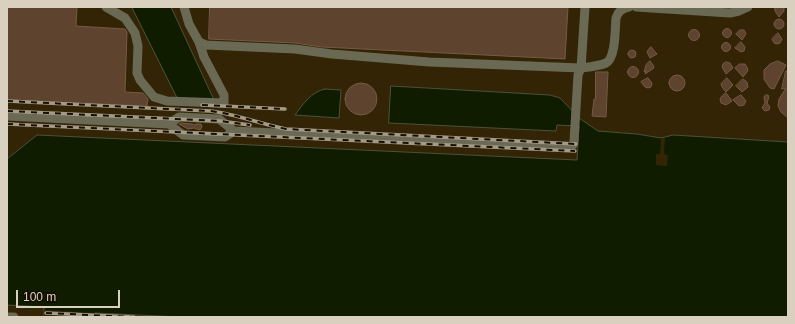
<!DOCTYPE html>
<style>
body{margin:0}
#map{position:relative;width:795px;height:324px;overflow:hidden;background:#322405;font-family:Helvetica,sans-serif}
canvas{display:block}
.frame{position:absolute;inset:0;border:8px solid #d9d0c0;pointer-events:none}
.scale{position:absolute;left:16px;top:290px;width:104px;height:18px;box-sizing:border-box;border:2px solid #d9d0c0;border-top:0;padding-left:5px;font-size:12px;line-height:14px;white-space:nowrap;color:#d9d0c0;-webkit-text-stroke:3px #140e04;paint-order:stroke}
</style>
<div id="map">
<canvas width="795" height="324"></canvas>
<div class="frame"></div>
<div class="scale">100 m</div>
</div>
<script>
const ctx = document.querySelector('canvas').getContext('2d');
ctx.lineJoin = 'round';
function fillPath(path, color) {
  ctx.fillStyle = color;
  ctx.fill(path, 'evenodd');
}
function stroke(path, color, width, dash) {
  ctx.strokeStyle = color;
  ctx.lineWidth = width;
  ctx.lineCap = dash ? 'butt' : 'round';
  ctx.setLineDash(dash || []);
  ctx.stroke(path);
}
const water = new Path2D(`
 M132 7H171L214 100 178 99Z
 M391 86 550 95 560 98 579 118 598 131 637 134 661 138 673 135 788 142V317H181L95 313V317H44V307L7 305V159L37 135 577 160 579 126 557 125 556 131 389 123Z
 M325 89 341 90 339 118 295 115C303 104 311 92 325 89Z`);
fillPath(water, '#0f1c00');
stroke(water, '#4c523a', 1);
fillPath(new Path2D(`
 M661 138H665L664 154 668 155 667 166 656 165V154H660Z
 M44 310 95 313V317H44Z`), '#322405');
const building = new Path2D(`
 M7 7H77L76 26 125 29 127 32 125 92 143 93 148 99 147 106 7 100Z
 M210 7H568L565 59 322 47 295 43 209 39Z
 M775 7H784V11L779 17 775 11Z
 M774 24a5 5 0 1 1 10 0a5 5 0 1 1-10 0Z
 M722.5 33a4.5 4.5 0 1 1 9 0a4.5 4.5 0 1 1-9 0Z
 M688.5 35a5.5 5.5 0 1 1 11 0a5.5 5.5 0 1 1-11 0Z
 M740 30H744L746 34 742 40 736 34Z
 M778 33 782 39 780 43 777 44 774 43 772 39Z
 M741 42 745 47 744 51 741 52 735 48Z
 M721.5 47a4.5 4.5 0 1 1 9 0a4.5 4.5 0 1 1-9 0Z
 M651 47 657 54 650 58 647 52Z
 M628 54a4 4 0 1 1 8 0a4 4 0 1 1-8 0Z
 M650 61 653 65 654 68 645 74 646 71 644 72 646 65Z
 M778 61 786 65 774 89 770 88 764 79V70L770 64Z
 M726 62 730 63 733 68 726 74 722 67 723 64Z
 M740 64H745L748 69 747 72 743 77 735 68Z
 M627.5 72a5.5 5.5 0 1 1 11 0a5.5 5.5 0 1 1-11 0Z
 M786 71H788V118L781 112 778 106 779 99 786 88 782 89Z
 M596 72H608L606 117 592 116 594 99H595Z
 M669 83a8 8 0 1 1 16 0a8 8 0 1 1-16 0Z
 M648 78 652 83 651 87 648 88 645 87 641 82Z
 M727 78 733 85 726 92 722 87 721 84Z
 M743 79 747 82 748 87 742 92 736 86Z
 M345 99a16 16 0 1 1 32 0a16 16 0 1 1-32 0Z
 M726 93 732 101 726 105 721 103 720 99 722 96Z
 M741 95 746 101 744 105 741 106 738 105 733 100Z
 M766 95H768L769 97 767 103 770 107 769 110 765 111 762 108 765 103 764 97Z
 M181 123 192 124 194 125 196 124H201L202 127 200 130 194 128 188 129 179 124Z`);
fillPath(building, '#5e442e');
stroke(building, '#755a44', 1);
stroke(new Path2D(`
 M106 7 125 18 135 33 138 46 137 73 140 80 154 97 167 101 224 103V95L204 57 199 42 189 24 184 7
 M636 7 730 13 739 11 748 7
 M199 42 206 45 295 49 332 54 429 62 581 68 585 7
 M7 116 169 124 183 135 225 137 234 131 570 147 573 145 574 141 578 75 581 68C589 67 599 66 606 63 616 58 615 28 616 18 618 11 622 8 629 7
 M169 124 179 117 219 119 234 131
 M7 317H14`), '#6a6954', 9);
const rail = new Path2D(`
 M7 101 210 111C236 114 261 124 286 129L576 144
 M202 105 285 109
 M7 111 220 121 250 125
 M7 124 575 151
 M46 313 134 317`);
stroke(rail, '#a59a86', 3.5);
stroke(rail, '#140e04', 2, [6]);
</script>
